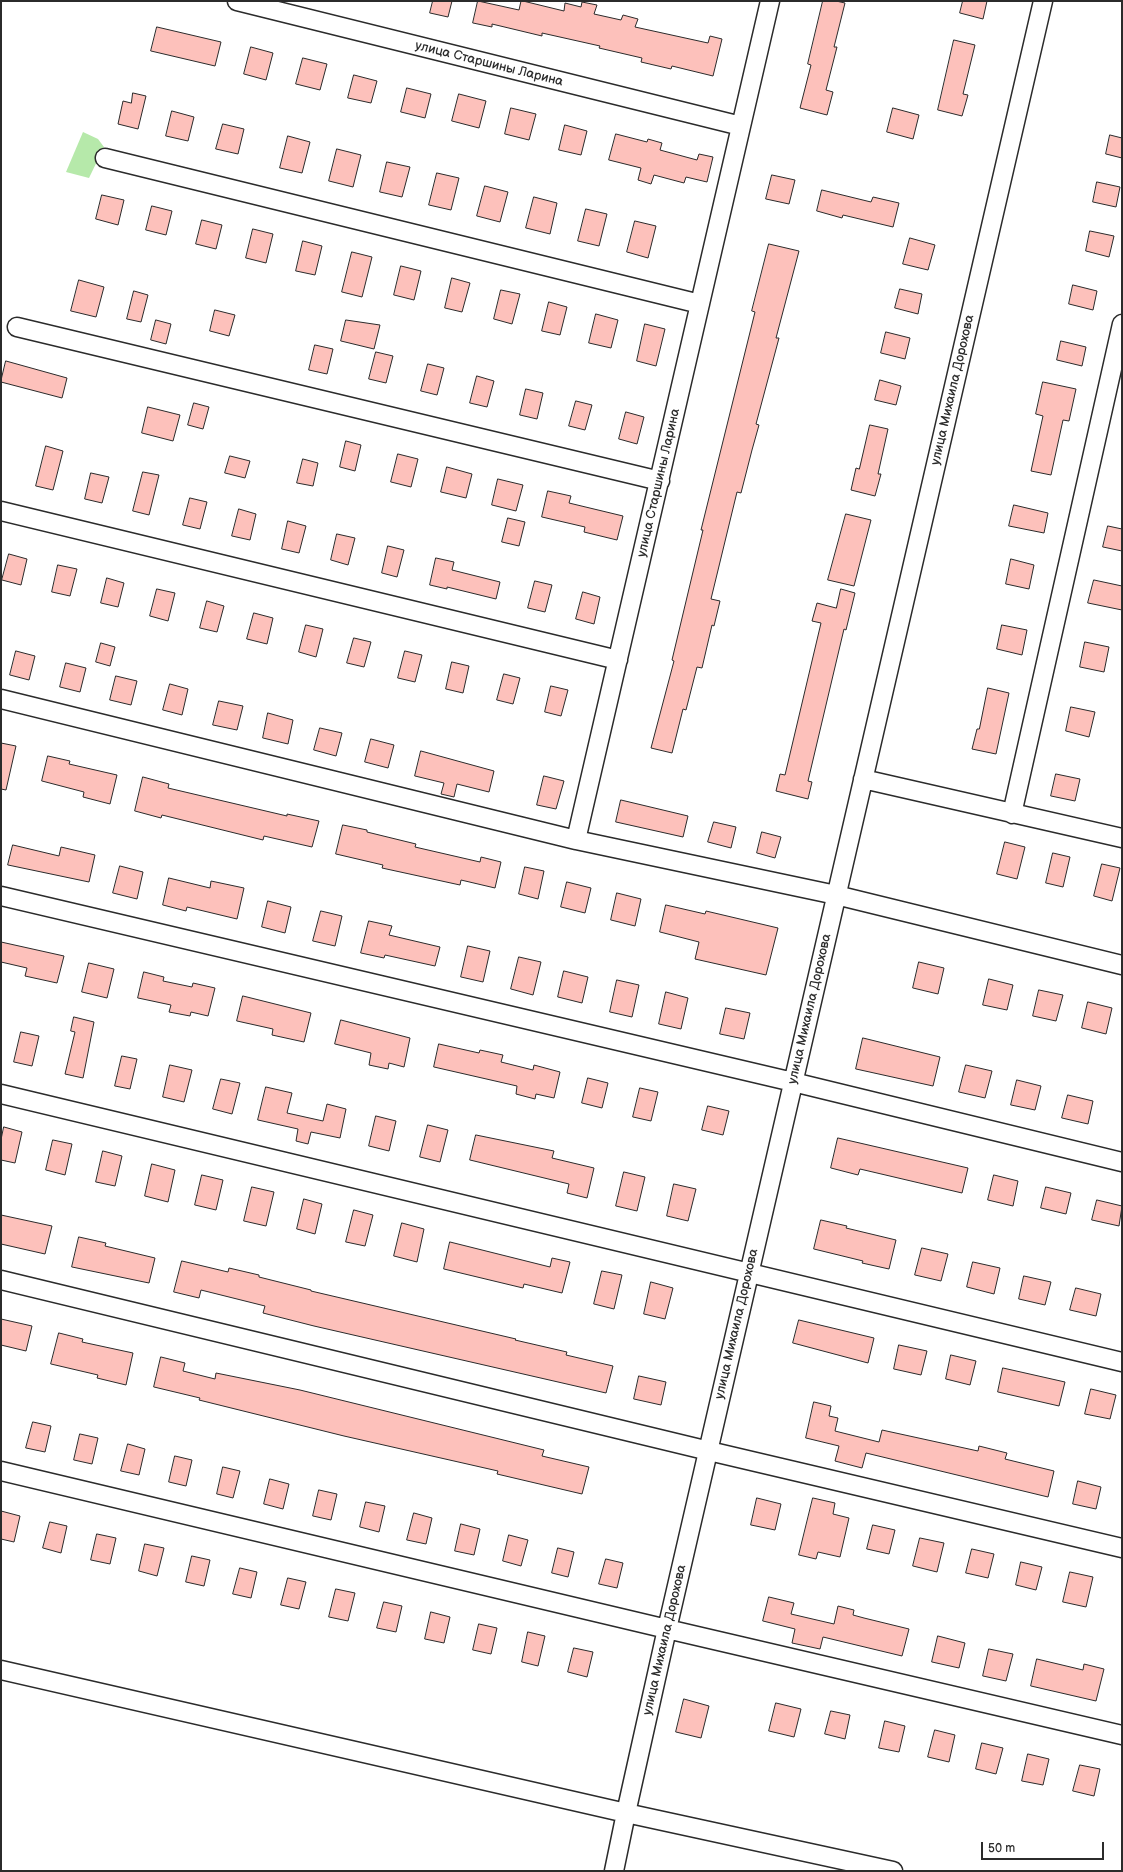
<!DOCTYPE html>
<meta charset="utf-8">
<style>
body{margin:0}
#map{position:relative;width:1123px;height:1872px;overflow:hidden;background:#fff;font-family:"Balsamiq Sans",sans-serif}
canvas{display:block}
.frame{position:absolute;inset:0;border:2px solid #2b2b2b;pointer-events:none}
.scale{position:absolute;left:981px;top:1842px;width:123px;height:18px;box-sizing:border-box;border:2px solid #2b2b2b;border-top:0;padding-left:5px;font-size:12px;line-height:14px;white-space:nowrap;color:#2b2b2b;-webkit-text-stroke:3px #fff;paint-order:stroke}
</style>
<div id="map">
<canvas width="1123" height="1872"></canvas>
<div class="frame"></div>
<div class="scale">50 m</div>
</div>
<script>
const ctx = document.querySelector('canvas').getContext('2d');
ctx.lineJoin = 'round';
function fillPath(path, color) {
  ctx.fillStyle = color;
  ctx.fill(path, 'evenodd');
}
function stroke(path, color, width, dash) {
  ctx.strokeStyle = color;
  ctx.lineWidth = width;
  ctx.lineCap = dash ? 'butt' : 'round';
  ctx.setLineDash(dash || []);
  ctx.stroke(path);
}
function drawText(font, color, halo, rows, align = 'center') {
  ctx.font = font + ' "Balsamiq Sans",sans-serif';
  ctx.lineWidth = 3.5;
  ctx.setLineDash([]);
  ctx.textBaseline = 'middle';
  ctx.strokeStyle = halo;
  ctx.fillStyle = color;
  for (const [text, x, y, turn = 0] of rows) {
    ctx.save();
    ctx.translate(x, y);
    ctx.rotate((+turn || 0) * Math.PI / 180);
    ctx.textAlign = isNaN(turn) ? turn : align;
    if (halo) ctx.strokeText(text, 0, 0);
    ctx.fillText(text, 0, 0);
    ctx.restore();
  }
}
fillPath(new Path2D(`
 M83 132 98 139 104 147 89 178 66 172Z`), '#b6e9aa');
const building = new Path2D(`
 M433 1H452L448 17 430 13Z
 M478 1 519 10 521 1H523L564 11 565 3 581 7 582 2 597 5 594 14 621 20 623 15 638 19 635 27 708 43 710 36 722 39 713 76 672 66 671 69 641 62 642 58 599 48 600 46 542 33V36L492 24V27L473 23Z
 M823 1H836L845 3 834 47H837L826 90 833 92 827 115 800 108 811 65 808 64Z
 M963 1H987L983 19 960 13Z
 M157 27 221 42 215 66 151 51Z
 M954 40 975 45 963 94 968 95 962 116 938 110Z
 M251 47 273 53 266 80 244 74Z
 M303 58 327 64 320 90 296 84Z
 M354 75 377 81 371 103 348 98Z
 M407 88 431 94 425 118 401 112Z
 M133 93 146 96 138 129 118 124 123 101 131 103Z
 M459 94 486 101 479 128 452 121Z
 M511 108 536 114 529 140 505 134Z
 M893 108 919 115 913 139 887 132Z
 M172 111 194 117 188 141 166 136Z
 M223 124 244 129 238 154 216 149Z
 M565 125 587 131 581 155 559 150Z
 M616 134 647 142 648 139 662 143 660 150 697 160 699 154 713 157 707 182 686 177 684 183 654 175 651 184 638 180 641 168 609 160Z
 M1110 135 1122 138V158L1106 154Z
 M288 136 310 142 302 173 280 168Z
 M337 149 361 155 353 187 329 181Z
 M387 162 410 167 402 197 380 192Z
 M437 173 459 178 451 210 429 205Z
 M772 175 795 180 789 204 766 199Z
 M1097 182 1120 187 1116 207 1093 202Z
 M485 186 508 192 500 222 477 216Z
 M822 190 871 202 873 197 899 203 893 227 843 215 842 218 817 211Z
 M102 195 124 200 118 225 96 219Z
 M534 197 557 203 550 234 526 228Z
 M152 206 172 211 166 235 146 230Z
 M586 209 607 214 599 246 578 241Z
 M202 220 222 225 216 249 196 244Z
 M635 221 656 226 648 258 627 252Z
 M253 229 273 234 266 263 246 258Z
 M1090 231 1114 236 1109 257 1086 251Z
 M910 238 935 245 928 270 903 264Z
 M303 241 322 246 315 275 296 271Z
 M769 244 799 251 776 338H779L756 424 759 425 752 450 741 493 737 492 711 599 720 601 714 626 712 625 702 668 697 667 686 710 683 709 672 753 651 748 674 661 672 660 703 530H701L755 312 752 311Z
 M352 252 372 257 362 297 342 292Z
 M401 266 421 271 414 300 394 295Z
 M452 278 470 283 462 312 445 308Z
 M79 280 104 287 96 317 71 311Z
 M1073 285 1097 291 1093 310 1069 304Z
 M900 289 922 294 918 314 895 308Z
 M501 290 520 294 512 324 494 319Z
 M134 291 148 295 141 322 127 319Z
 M549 302 567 307 560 335 542 331Z
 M215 310 235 315 229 336 210 331Z
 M596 314 618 320 611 348 589 343Z
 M156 320 171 324 166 344 151 340Z
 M346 320 380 325 374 349 341 341Z
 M645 324 665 329 656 366 637 361Z
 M886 332 910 338 905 359 881 353Z
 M1061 341 1086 347 1082 366 1057 360Z
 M315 345 333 349 327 374 309 370Z
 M376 352 393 356 386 383 369 379Z
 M6 361 67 378 62 398 1 382Z
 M428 364 444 368 437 395 421 391Z
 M477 376 494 381 487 407 470 403Z
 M880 380 901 386 896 405 875 400Z
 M1043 382 1076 389 1069 421 1063 420 1051 475 1031 471 1043 416 1036 414Z
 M526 389 543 393 537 419 520 415Z
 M576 401 592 405 585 430 569 426Z
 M194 403 209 407 203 429 188 425Z
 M148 407 180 415 173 441 142 433Z
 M626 412 644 417 637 444 619 439Z
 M870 425 888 429 878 474H881L875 496 851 490 856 468 859 469Z
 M346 441 361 445 355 471 340 467Z
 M46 446 63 451 53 490 36 486Z
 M398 454 418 459 411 487 391 482Z
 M230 456 250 461 245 478 225 473Z
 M303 459 318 463 313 486 297 483Z
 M447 467 472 474 466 498 441 492Z
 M143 472 159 475 149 515 133 511Z
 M91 473 109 477 102 503 85 499Z
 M498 479 523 485 516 511 492 505Z
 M548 491 571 496 569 503 623 516 617 540 584 532 585 527 542 517Z
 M190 498 207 502 200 529 183 525Z
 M1014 505 1048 513 1044 533 1009 526Z
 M239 509 256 514 250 540 232 536Z
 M846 514 871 520 854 586 828 580Z
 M508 518 525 522 519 546 502 542Z
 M288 521 306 526 299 553 282 549Z
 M1108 526 1122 529V551L1103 547Z
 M337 534 355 538 348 565 331 560Z
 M388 546 404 550 397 577 382 573Z
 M9 554 27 559 21 585 2 580Z
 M436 558 454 562 452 570 500 582 496 599 447 587V589L430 585Z
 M1011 559 1034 565 1029 589 1006 584Z
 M58 565 77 569 70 596 52 592Z
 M107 578 124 583 118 607 101 603Z
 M1094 580 1122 586V610L1088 603Z
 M535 581 552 585 545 612 528 608Z
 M157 589 175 593 168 621 150 616Z
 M841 589 855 593 846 630 844 629 808 781 812 782 808 799 776 791 780 774 785 775 821 623 812 621 817 603 836 608Z
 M583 592 600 597 594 624 576 619Z
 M207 601 224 606 217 632 200 628Z
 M254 613 273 618 267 644 247 639Z
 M306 625 323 629 316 657 299 652Z
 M1002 625 1027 630 1022 655 997 649Z
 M354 638 371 642 364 667 347 663Z
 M1085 642 1109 647 1104 672 1080 667Z
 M101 643 115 647 110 666 96 662Z
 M16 651 35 656 29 680 10 675Z
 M405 651 422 655 415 682 398 678Z
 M452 662 469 666 463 693 446 689Z
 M66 663 86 668 80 692 60 687Z
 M504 674 520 678 513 704 497 700Z
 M116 676 137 681 131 705 110 700Z
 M170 684 188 689 182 715 163 710Z
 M551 686 568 690 561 716 545 712Z
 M988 688 1009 693 996 754 972 749 977 729H979Z
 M219 701 243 706 237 730 213 725Z
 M1071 707 1095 712 1089 737 1066 731Z
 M268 713 293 720 288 744 263 738Z
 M320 728 342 733 336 756 314 750Z
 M371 739 394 745 388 768 365 762Z
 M1 743 16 746 6 790 1 789Z
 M421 751 494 771 489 792 457 784 454 797 441 794 444 783 415 776Z
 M48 756 70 761 69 764 117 775 110 804 83 797 84 792 42 781Z
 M1056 774 1080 779 1075 801 1051 796Z
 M544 776 564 781 556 809 537 805Z
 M143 777 169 784 168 788 287 816V814L319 821 312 847 264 836 263 840 162 815 161 818 135 811Z
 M621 800 688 816 683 837 616 822Z
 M714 822 736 827 731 848 708 842Z
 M343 825 367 830V832L416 844 415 847 480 862 481 857 501 862 495 888 461 880 460 885 382 868 383 865 336 854Z
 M762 832 781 837 775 858 757 853Z
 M1005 842 1025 847 1017 879 997 874Z
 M13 845 59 856 61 847 95 855 89 882 8 865Z
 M1053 853 1070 857 1063 887 1046 883Z
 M1102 864 1120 868 1112 901 1094 896Z
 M120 866 143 872 137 899 113 893Z
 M525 867 544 871 538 899 519 894Z
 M169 878 210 888 211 881 244 888 237 919 187 907 186 911 163 905Z
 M567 882 591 888 585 913 561 907Z
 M617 893 641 899 635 926 611 920Z
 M268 901 291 907 285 933 262 927Z
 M666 905 705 914 706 911 778 928 766 975 695 959 699 942 660 932Z
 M321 911 342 916 335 946 313 941Z
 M369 921 392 926 389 935 440 947 435 966 385 955 384 958 361 953Z
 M1 942 64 956 57 983 25 976 27 968 1 962Z
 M468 946 490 951 483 982 461 977Z
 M519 957 541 962 533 995 511 989Z
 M919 962 944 968 938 994 913 988Z
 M89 963 114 969 107 998 82 992Z
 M564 971 588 977 582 1003 558 997Z
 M144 972 164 977 163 981 192 987 193 983 215 988 208 1016 191 1012 190 1016 169 1012 171 1005 138 998Z
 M989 979 1013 985 1007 1010 983 1005Z
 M617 980 639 985 632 1017 610 1012Z
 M1039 990 1063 995 1056 1021 1033 1016Z
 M666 992 688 998 681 1029 659 1024Z
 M243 996 311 1013 304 1042 272 1035 273 1029 237 1021Z
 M1088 1002 1112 1008 1106 1034 1082 1028Z
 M726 1008 750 1013 744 1039 720 1034Z
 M74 1017 94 1022 83 1078 65 1074 75 1032 71 1031Z
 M341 1020 410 1038 404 1067 389 1063 388 1069 369 1065 371 1053 335 1044Z
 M21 1032 39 1036 32 1066 14 1062Z
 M863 1038 940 1057 933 1086 856 1069Z
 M439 1044 479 1053 480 1050 503 1055 501 1062 533 1070 534 1065 560 1072 554 1098 536 1094 535 1099 516 1094 517 1086 434 1067Z
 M122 1056 137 1059 130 1089 115 1086Z
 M170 1065 192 1070 184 1102 163 1097Z
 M966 1065 992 1071 985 1098 959 1092Z
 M588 1078 608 1083 602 1108 582 1103Z
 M221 1079 240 1083 232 1114 213 1109Z
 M1017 1080 1041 1086 1035 1110 1011 1105Z
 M266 1087 292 1093 287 1113 323 1121 327 1104 346 1109 340 1138 311 1132 308 1144 296 1141 298 1129 258 1120Z
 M640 1088 658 1092 651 1121 633 1117Z
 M1068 1095 1093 1101 1088 1124 1062 1118Z
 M708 1106 729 1111 723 1135 702 1130Z
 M376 1116 396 1121 389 1151 369 1146Z
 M428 1125 448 1130 440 1162 420 1157Z
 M4 1127 22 1132 15 1163 1 1160V1140Z
 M476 1135 554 1151 552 1158 594 1168 587 1198 567 1193 569 1184 470 1160Z
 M838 1138 968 1168 962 1193 860 1169 858 1175 831 1168Z
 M53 1140 72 1144 65 1175 46 1170Z
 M103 1151 122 1156 115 1186 96 1182Z
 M152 1164 175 1170 168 1202 145 1196Z
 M624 1172 645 1177 637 1211 616 1206Z
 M202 1175 223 1180 216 1210 195 1205Z
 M994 1175 1018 1181 1013 1206 988 1200Z
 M674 1184 696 1189 688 1221 667 1216Z
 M252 1187 274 1192 266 1226 244 1221Z
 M1046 1187 1071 1193 1066 1214 1041 1208Z
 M304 1199 322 1204 315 1234 297 1229Z
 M1097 1200 1122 1206 1119 1226 1092 1220Z
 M354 1210 373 1215 365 1246 346 1242Z
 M1 1215 52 1226 45 1254 1 1244Z
 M821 1220 847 1226 846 1228 896 1240 889 1269 862 1263 863 1261 814 1249Z
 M402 1223 424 1229 417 1262 394 1256Z
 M79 1237 106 1243 105 1246 155 1258 149 1283 72 1267Z
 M450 1242 550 1267 552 1258 570 1262 562 1293 524 1284 523 1288 444 1269Z
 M922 1248 948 1254 941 1281 915 1275Z
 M182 1261 228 1272 229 1268 259 1275V1277L311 1290V1291L516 1339 515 1340 567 1352 566 1355 613 1366 606 1393 314 1326 263 1313 265 1306 201 1290 199 1298 174 1292Z
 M973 1262 1000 1268 994 1294 967 1287Z
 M602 1271 622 1275 614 1309 594 1304Z
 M1024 1276 1051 1282 1045 1305 1019 1299Z
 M651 1282 673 1288 665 1319 644 1314Z
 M1076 1288 1101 1294 1096 1316 1070 1310Z
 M1 1319 32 1326 26 1351 1 1345Z
 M799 1320 874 1338 868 1363 793 1343Z
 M59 1333 83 1339 82 1342 133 1353 126 1385 97 1378 98 1375 51 1364Z
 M899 1345 927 1351 921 1375 894 1369Z
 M951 1355 976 1361 970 1385 946 1379Z
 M161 1357 185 1363 183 1371 215 1379 216 1373 300 1390 544 1450 542 1456 589 1467 582 1494 497 1474 498 1471 344 1436 199 1400 200 1398 154 1387Z
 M1003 1368 1065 1382 1059 1406 998 1392Z
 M639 1376 666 1382 661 1405 634 1399Z
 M1091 1389 1116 1395 1110 1419 1085 1414Z
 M814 1402 831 1406 829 1416 838 1418 835 1431 879 1442 882 1430 978 1451 979 1446 1007 1453 1005 1459 1054 1471 1048 1497 866 1453 862 1468 835 1461 839 1446 806 1438Z
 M33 1422 51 1426 45 1452 26 1448Z
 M80 1434 98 1438 92 1464 74 1460Z
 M128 1444 145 1449 139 1475 121 1471Z
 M175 1456 192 1460 186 1486 169 1482Z
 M223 1467 240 1471 233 1498 217 1494Z
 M270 1479 289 1484 283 1509 264 1504Z
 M1078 1481 1101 1487 1096 1509 1073 1504Z
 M319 1490 337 1494 331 1520 313 1516Z
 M757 1498 781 1504 775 1530 751 1525Z
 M813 1498 835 1503 833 1514 849 1518 840 1557 818 1552 816 1559 799 1555Z
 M366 1502 385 1506 379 1532 360 1527Z
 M1 1511 20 1516 14 1542 1 1539Z
 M414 1513 432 1518 426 1544 407 1540Z
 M50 1522 67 1526 61 1553 43 1548Z
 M461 1524 480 1529 474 1555 455 1551Z
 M873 1525 895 1530 889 1554 867 1549Z
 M97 1534 116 1538 110 1564 91 1560Z
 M509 1535 528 1540 521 1566 503 1561Z
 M920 1538 944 1543 937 1572 913 1566Z
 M145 1544 164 1548 157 1576 139 1571Z
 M558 1548 574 1552 568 1577 552 1573Z
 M972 1549 994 1554 988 1578 966 1573Z
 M192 1556 210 1560 204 1586 186 1582Z
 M606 1559 623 1563 617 1588 599 1584Z
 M1021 1562 1042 1567 1036 1590 1016 1585Z
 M240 1568 257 1572 251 1598 233 1594Z
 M1070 1572 1093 1577 1086 1607 1063 1602Z
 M288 1578 306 1582 299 1609 281 1605Z
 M336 1589 355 1593 348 1621 329 1617Z
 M769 1597 794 1603 791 1614 834 1624 838 1606 854 1610 853 1615 864 1618 909 1629 902 1656 823 1637 820 1649 792 1643 795 1629 763 1621Z
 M384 1602 402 1606 396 1632 377 1628Z
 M431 1612 450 1617 444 1643 425 1639Z
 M479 1624 497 1628 491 1654 473 1650Z
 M528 1632 545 1636 538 1666 522 1662Z
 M938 1636 965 1643 959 1668 932 1662Z
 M574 1648 593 1652 587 1677 568 1672Z
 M989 1649 1013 1654 1006 1681 983 1676Z
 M1037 1659 1083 1670 1084 1664 1104 1669 1096 1701 1031 1686Z
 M684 1699 709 1706 701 1738 676 1732Z
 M776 1703 801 1709 794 1737 769 1731Z
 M831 1711 850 1715 845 1739 825 1734Z
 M885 1721 905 1726 899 1752 879 1748Z
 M935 1730 955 1735 949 1762 928 1757Z
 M982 1743 1003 1748 996 1774 976 1769Z
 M1028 1754 1049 1759 1043 1785 1022 1781Z
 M1080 1765 1100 1769 1094 1796 1073 1791Z`);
fillPath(building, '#fdc1bb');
stroke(building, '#2b2b2b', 1);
const minor = new Path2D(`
 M237 1 741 126
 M105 158 700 304
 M17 327 660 481
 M1 511 618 660
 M1 699 576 840 836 895 1122 965
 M863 779 1122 838
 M1012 814 1122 324
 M576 840 770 1
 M1 896 793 1082 1122 1162
 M1 1094 1122 1362
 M1 1280 709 1451 1122 1548
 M1 1471 667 1629 1122 1735
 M1 1670 626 1813 893 1871
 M614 1871 626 1813 667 1629 1043 1`);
stroke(minor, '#2b2b2b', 21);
stroke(minor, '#fff', 18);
drawText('13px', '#2b2b2b', '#fff', [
 ["улица Старшины Ларина",489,64,14],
 ["улица Михаила Дорохова",953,390,-77],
 ["улица Старшины Ларина",659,483,-77],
 ["улица Михаила Дорохова",810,1009,-77],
 ["улица Михаила Дорохова",737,1324,-77],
 ["улица Михаила Дорохова",665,1640,-77]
]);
</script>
